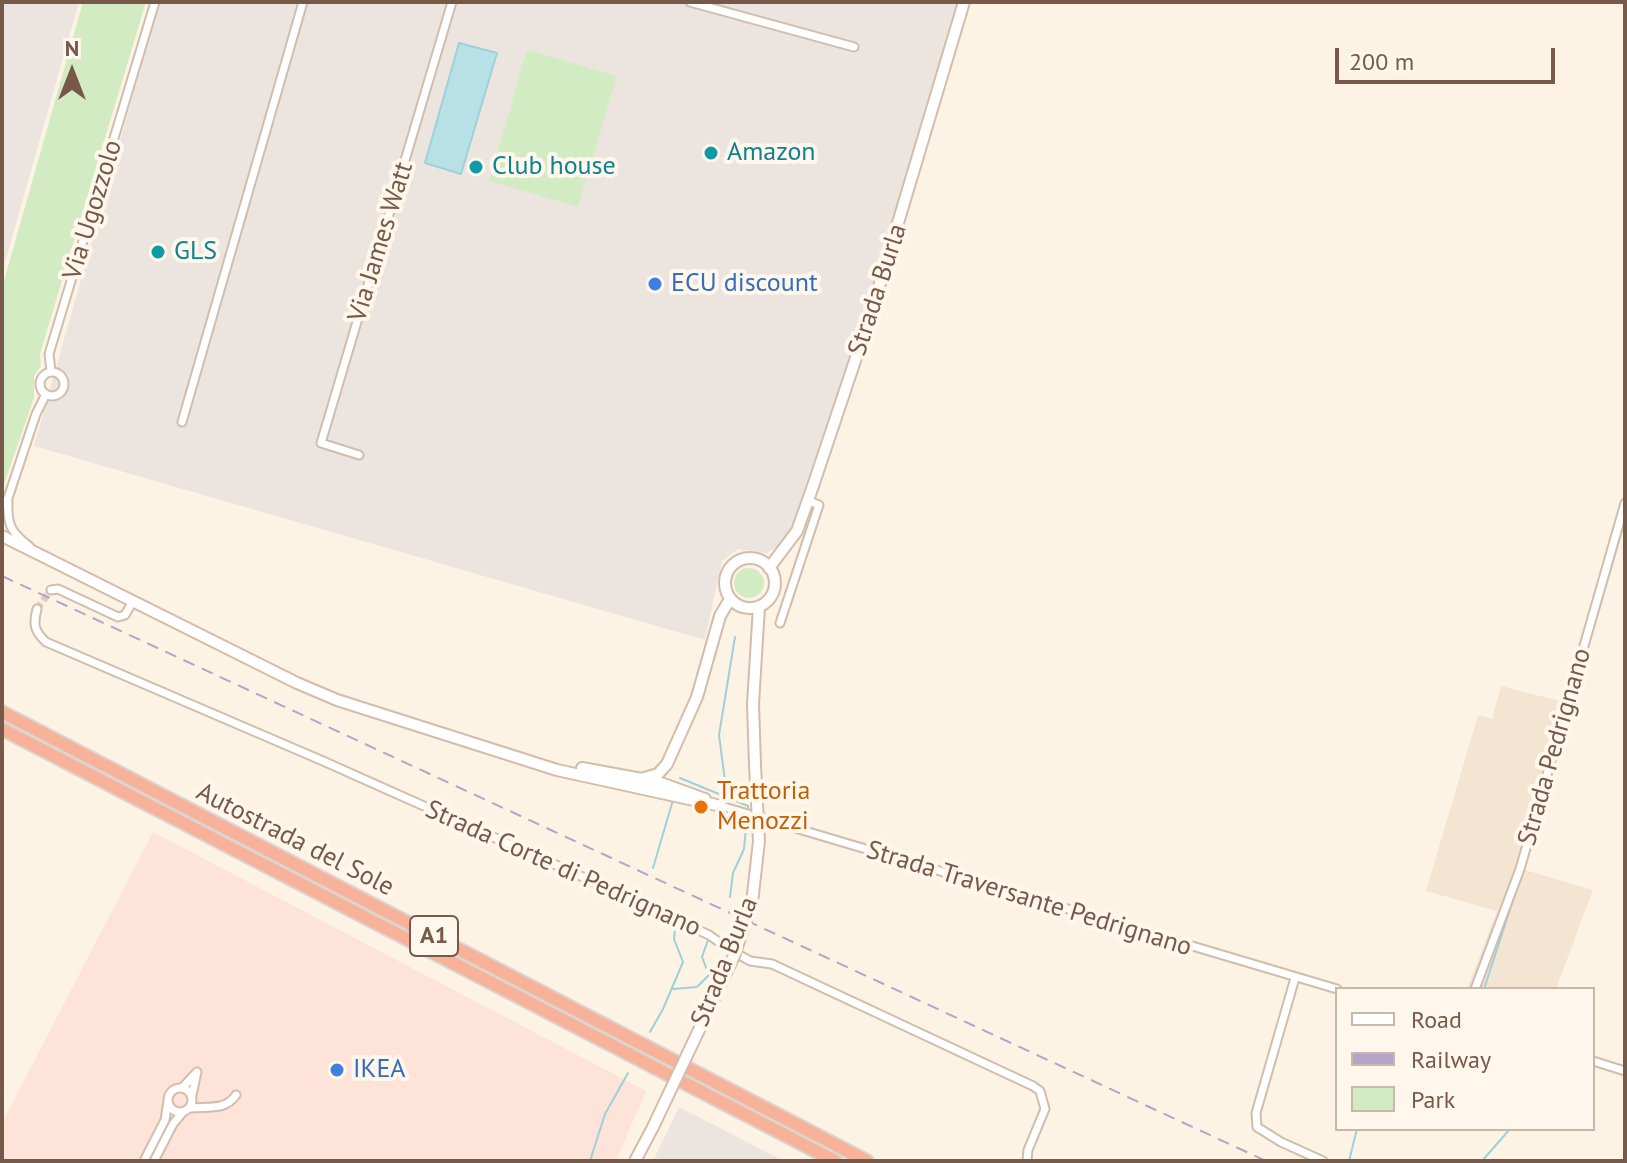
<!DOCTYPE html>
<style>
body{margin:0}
#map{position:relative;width:1627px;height:1163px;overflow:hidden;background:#fdf3e5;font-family:"PT Sans",sans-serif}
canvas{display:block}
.frame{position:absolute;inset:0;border:4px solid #765949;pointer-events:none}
.legend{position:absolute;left:1335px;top:987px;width:260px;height:144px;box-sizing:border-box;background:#fff7eb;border:2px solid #c8b8aa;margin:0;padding:10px 14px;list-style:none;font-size:24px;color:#765949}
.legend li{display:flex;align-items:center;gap:16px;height:40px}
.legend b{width:40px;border:2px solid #c8b8aa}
.north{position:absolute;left:32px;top:32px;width:80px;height:80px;-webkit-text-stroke:6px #fff7eb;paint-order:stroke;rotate:0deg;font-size:22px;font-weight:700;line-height:32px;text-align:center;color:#765949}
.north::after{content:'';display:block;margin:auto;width:28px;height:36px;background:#765949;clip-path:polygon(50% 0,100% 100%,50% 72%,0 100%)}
.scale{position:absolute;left:1335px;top:48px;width:220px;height:36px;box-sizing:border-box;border:4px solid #765949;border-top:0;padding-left:10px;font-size:24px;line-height:28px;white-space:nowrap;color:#765949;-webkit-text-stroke:6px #fff7eb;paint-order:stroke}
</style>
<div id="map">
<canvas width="1627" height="1163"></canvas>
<div class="frame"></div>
<ul class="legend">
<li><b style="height:10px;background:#fff"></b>Road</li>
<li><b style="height:10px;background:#b6a3c7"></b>Railway</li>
<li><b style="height:22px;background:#d3ebc3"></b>Park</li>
</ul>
<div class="north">N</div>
<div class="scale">200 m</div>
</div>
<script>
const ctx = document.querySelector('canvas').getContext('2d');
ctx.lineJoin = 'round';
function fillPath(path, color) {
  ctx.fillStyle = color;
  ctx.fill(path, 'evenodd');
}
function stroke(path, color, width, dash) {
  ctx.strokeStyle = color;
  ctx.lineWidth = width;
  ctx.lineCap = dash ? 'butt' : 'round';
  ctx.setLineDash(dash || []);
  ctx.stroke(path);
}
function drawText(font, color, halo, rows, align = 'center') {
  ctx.font = font + ' "PT Sans",sans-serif';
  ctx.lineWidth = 8;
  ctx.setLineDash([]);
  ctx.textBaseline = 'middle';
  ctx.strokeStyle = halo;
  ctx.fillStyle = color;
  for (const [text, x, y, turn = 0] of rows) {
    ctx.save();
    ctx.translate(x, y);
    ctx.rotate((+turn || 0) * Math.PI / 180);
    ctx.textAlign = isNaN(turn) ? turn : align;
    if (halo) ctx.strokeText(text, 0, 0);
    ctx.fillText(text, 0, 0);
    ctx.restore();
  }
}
fillPath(new Path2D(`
 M1501 686 1564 702 1515 867 1593 890 1556 989H1467L1497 911 1426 891 1478 715 1492 719Z`), '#f4e5d3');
fillPath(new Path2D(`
 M153 832 646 1091 616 1161H2V1123Z`), '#fde3d8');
fillPath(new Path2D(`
 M2 2H79L2 273Z
 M159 2H958L879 271 792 528 779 545 767 553 738 549 722 561 705 640 34 446Z
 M679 1107 784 1161H653Z`), '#ece5df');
fillPath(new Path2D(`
 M83 2H146L40 354 41 366 34 376V398L2 490V288Z
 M527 50 617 76 578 207 489 181Z
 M734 583a15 15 0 1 1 30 0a15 15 0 1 1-30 0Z`), '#d3ebc3');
const water = new Path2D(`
 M459 43 497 53 461 174 425 163Z`);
fillPath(water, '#b8e1e7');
stroke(water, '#9ed0d9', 2);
stroke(new Path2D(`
 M680 778 748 806V811
 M722 796 725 781 719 735 735 637
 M1524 866 1625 520
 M653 868 673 800
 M730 897 733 873 744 849 747 817
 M673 989 697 987 709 975 702 957 708 940
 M1484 989 1517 888
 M650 1032 663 1009 683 962 674 939 675 929
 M590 1161 605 1114 628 1073
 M1349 1161 1357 1129
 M1482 1161 1510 1129`), '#9ed0d9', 2);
stroke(new Path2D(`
 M37 609 51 590`), '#dbccbe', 7, [7, 3.5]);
const street = new Path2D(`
 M690 2 854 47
 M51 371 49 354 155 2
 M40 384a12 12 0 1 1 24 0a12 12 0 1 1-24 0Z
 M182 422 303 2
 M359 455 321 443 452 2
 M8 498 36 414 46 394
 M2 505 8 498C7 523 9 531 29 546
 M51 590 58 589 118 617 125 615 133 601
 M37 609C33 624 34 631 46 642L323 761 612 890 709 935 729 949 750 961 772 964 1033 1086 1040 1091 1045 1109 1028 1150 1027 1161
 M780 623 819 505 807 500
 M721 806 1337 989
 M1295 978 1256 1113 1257 1127 1281 1142 1323 1161
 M1475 989 1520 869 1625 503
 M1593 1061 1625 1071
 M168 1100a12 12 0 1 1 24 0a12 12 0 1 1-24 0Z
 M182 1088 197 1072 192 1095
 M189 1108C208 1106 225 1111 236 1095
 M144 1161 165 1120 168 1101
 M154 1161 173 1124 183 1112`);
const secondary = new Path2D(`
 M2 536 297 683 337 700 557 770 721 806
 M725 583a25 25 0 1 1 50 0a25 25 0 1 1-50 0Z
 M769 568 797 531 813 486 872 310 964 2
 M755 765 753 704 759 606
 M582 768 658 782 705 799
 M641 779 658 774 667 764 697 697 720 616 730 599
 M635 1161 653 1127`);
const highway = new Path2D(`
 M2 712 867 1161
 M2 729 835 1161`);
stroke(street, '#d0bdad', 11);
stroke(secondary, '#d4bcab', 14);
stroke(highway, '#dbd4d0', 16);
stroke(street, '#fff', 7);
stroke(secondary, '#fff', 10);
stroke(highway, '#f8b29a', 12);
stroke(new Path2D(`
 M2 576 1266 1161`), '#b6a3c7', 2, [12, 8]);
const secondaryBridge = new Path2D(`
 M653 1127 734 956 752 903 759 841 755 765`);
stroke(secondaryBridge, '#d4bcab', 14, []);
stroke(secondaryBridge, '#fff', 10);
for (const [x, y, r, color] of [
 [711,153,8,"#0f9aa8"],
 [476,167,8,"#0f9aa8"],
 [158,252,8,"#0f9aa8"],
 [655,284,8,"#3f7fe0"],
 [701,807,8,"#e8710a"],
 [337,1070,8,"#3f7fe0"]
]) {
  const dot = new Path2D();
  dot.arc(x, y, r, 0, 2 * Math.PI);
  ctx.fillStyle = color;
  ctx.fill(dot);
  stroke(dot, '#fff7eb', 3);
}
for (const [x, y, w] of [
 [434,936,48]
]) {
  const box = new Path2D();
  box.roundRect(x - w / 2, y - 20, w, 40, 6);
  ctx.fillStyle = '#fff7eb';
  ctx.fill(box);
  stroke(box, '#765949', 2);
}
drawText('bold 24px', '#765949', null, [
 ["A1",434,936]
]);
drawText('26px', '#0d838f', '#fff7eb', [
 ["Amazon",727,153],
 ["Club house",492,167],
 ["GLS",174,252]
], 'left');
drawText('26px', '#765949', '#fff7eb', [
 ["Via Ugozzolo",93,210,-73],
 ["Via James Watt",381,242,-73],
 ["Strada Burla",878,290,-72],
 ["Strada Pedrignano",1555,747,-74],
 ["Autostrada del Sole",295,840,27],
 ["Strada Corte di Pedrignano",563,869,24],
 ["Strada Traversante Pedrignano",1029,899,17],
 ["Strada Burla",725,962,-68]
]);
drawText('26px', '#366cbe', '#fff7eb', [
 ["ECU discount",671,284],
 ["IKEA",353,1070]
], 'left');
drawText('26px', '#c56008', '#fff7eb', [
 ["Trattoria",717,792],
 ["Menozzi",717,822]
], 'left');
</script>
